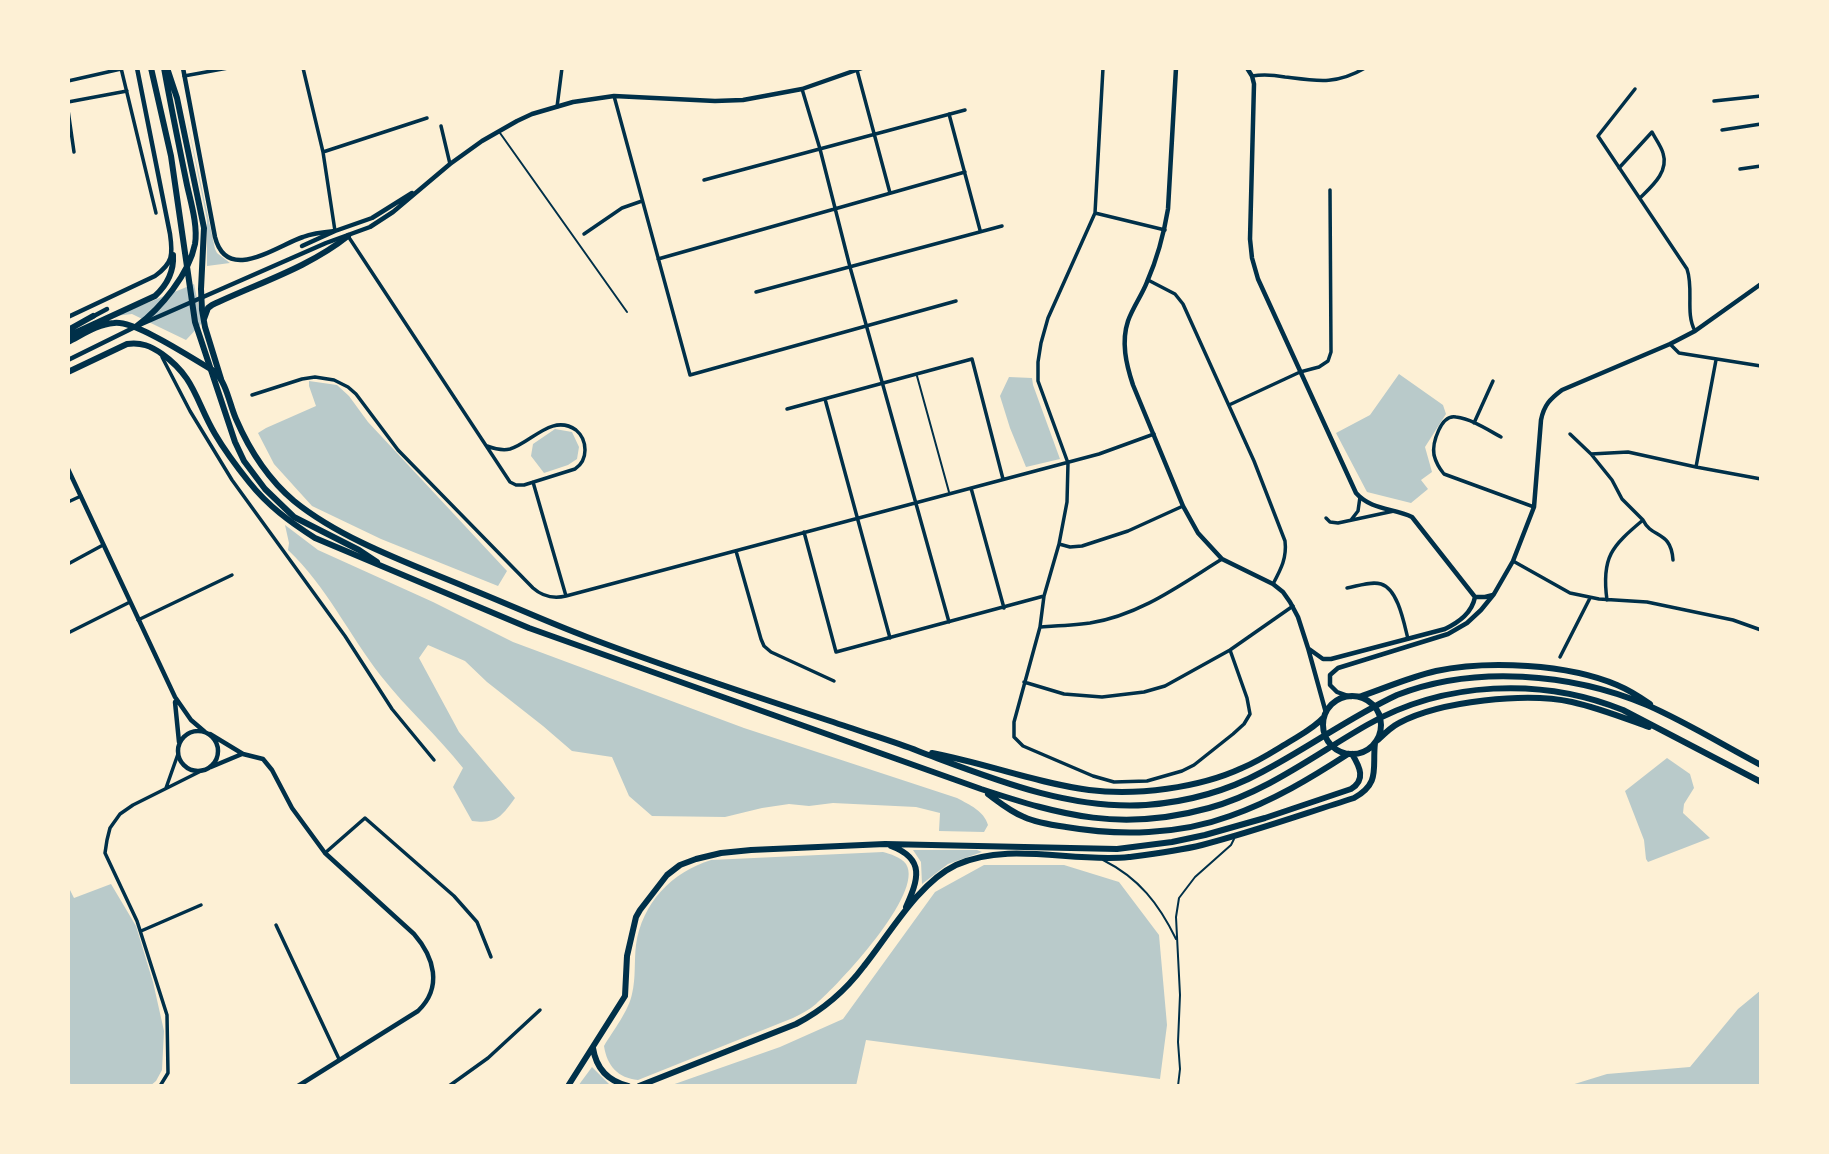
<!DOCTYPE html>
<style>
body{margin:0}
#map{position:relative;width:1829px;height:1154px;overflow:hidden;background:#fdf0d5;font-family:Quicksand,sans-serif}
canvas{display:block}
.frame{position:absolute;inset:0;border:70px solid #fdf0d5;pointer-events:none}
</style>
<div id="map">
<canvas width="1829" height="1154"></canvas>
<div class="frame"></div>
</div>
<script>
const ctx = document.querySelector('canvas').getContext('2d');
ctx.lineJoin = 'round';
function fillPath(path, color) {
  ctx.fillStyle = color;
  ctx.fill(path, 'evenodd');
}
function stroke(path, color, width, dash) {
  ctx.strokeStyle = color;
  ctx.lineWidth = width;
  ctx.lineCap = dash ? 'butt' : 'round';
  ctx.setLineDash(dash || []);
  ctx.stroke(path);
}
fillPath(new Path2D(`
 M186 115 215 249 217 253 230 263 207 266V220Z
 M194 284 202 323 186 340 132 314 115 316Z
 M1399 374 1443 405 1446 414 1425 447 1432 472 1421 480 1428 489 1411 503 1367 492 1336 433 1370 415Z
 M1009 377 1032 378 1033 385 1060 459 1026 467 1010 428 1000 396Z
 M309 381 337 385 349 396 368 422 507 571 498 586 381 539 312 506 274 464 258 433 266 428 316 406 309 386Z
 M555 429 572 432 579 447 577 459 568 465 544 473 531 456 533 444Z
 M285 525 318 550 433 602 513 642 744 728 957 798C970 805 984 811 988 825L984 832 939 831 940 813 916 807 833 803 809 806 789 804 762 808 725 817 652 816 629 796 612 757 572 751 543 726 487 682 465 661 428 645 419 658 459 732 515 798C501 817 497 824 472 821L453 787 463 768C438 736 406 708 381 676 349 635 327 587 288 550L289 543Z
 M1667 758 1690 774 1694 788 1684 804 1683 813 1710 838 1648 862 1646 859 1644 840 1625 791Z
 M913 850H977L982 852 948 864 922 884 921 862Z
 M883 852C890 854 901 857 906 864 925 893 837 986 816 1004 809 1010 801 1014 793 1018L638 1080C618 1078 607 1066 604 1046 613 1031 629 1010 632 994 636 978 634 961 636 945 642 903 672 872 711 860Z
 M984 865H1064L1119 882 1159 935 1167 1025 1160 1079 866 1040 856 1086H669L780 1047 843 1019 935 892Z
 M111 884 136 926 153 982 164 1031 162 1070 156 1081 150 1086H71L68 1077V886L74 898Z
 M1761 990V1086H1568L1607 1074 1690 1067 1738 1009Z
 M592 1067 611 1086H578Z`), '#b9caca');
stroke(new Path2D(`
 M500 133 627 312
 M917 376 949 492
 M1103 860C1139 878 1159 904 1176 939
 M1178 1086 1180 1069 1178 1042 1180 995 1176 917 1179 898 1195 877 1231 845 1234 839`), '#003049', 2);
stroke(new Path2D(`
 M121 68 156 213
 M303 68 323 152 335 231
 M1103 68 1095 213 1048 318 1041 343 1038 362V381L1068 463 1067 502 1059 544 1044 596 1040 627 1014 722V737L1023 746 1093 776 1114 782 1147 781 1182 771 1194 765 1233 734 1244 724 1250 714 1247 698 1230 650
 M857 70 890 193
 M184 76 228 68
 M1252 76C1264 74 1274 75 1285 77 1317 81 1336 85 1365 68
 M68 81 121 69
 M802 89 820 149 850 267 949 622
 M1635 89 1598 136 1687 269C1694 289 1685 313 1695 331
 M614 96 690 375 956 301
 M1714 101 1761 96
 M68 102 127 91
 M557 107 562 68
 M68 110 74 152
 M949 114 980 230
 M441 126 450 164
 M1722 130 1761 124
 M323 152 427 118
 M1619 168 1652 132C1655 138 1661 146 1663 153 1669 172 1652 186 1640 198
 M1740 169 1761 166
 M704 180 965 110
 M1095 213 1165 230
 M584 234 622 208 642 201
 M348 236 510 482 516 485H524L575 469C581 465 585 459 585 450 585 443 582 435 576 430 552 413 531 443 510 449 502 451 495 449 487 446
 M658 259 965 172
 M1148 280 1175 294 1183 304 1254 461 1285 541C1287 558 1281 569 1273 584
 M756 292 1002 226
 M1670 344 1679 353 1761 366
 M162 357 190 411 232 480 345 636 392 709 434 760
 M252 395 302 379 315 377 334 380 348 387 356 394 398 450 533 588C543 597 553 599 566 596L1099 454 1154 434
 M825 399 890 638
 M1229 405 1300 372 1319 367 1328 361 1331 352 1330 190
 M787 409 972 359 1003 479
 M1474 423 1493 381
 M1570 434 1591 454 1628 452 1696 467 1761 479
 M1501 437C1488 430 1472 419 1456 417 1441 414 1432 443 1434 455 1436 463 1439 468 1444 474L1534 507
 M1591 454 1612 480 1622 499 1643 520
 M1696 467 1716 360
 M533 482 566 596
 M971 488 1004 608
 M68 502 81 496
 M1326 518 1330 522 1338 523 1394 511
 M1351 520 1358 511 1360 497
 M804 532 836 652 1044 596
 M1059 544 1070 547 1082 546 1128 531 1183 506
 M736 551 761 639 764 646 771 652 834 681
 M1513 561 1570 593 1599 599 1647 602 1733 620 1761 630
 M68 564 103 545
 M1347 588C1358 586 1371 581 1381 584 1398 589 1404 623 1408 639
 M1607 600C1601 557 1612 546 1643 520 1652 539 1671 530 1673 560
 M138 620 232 575
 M1041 627C1057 626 1074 625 1090 623 1140 615 1180 585 1222 559
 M68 633 130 602
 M1560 657 1590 598
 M1024 682 1064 694 1102 697 1144 692 1165 686 1230 650 1293 606
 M166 788 178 754
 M325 853 365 818 454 896 477 922 491 957
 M276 925 339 1059
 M141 931 201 905
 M160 1086 168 1073 167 1015 137 921 105 853 107 840 110 828 120 814 133 805 203 770
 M449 1086 488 1058 540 1010`), '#003049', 3.5);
stroke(new Path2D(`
 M183 68 215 237C227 284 276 246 303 237 313 233 324 232 335 231
 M1176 68 1168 209C1164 233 1157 259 1147 282 1142 295 1133 307 1128 321 1121 342 1126 364 1133 385L1183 506 1198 533 1222 559 1273 584 1283 592 1290 602 1298 617 1308 648 1326 713
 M1247 68 1252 76 1254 84 1250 239 1252 258 1258 279 1356 493C1371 510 1393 508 1412 517L1475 597
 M302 246 335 231 372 218 412 193
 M68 317 155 276C173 263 173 255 170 234L137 68
 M92 317 107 309
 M68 360 137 326 326 243 370 227 393 212 450 164 482 141 517 121 532 114 573 102 614 96 715 101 743 100 802 89 862 68
 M68 469 175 697 191 720 205 732
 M1475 597H1485L1493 595
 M1309 649 1323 659H1331L1445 629C1459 622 1472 613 1475 597
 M1351 697 1337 692 1330 685V675L1338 668 1448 634 1467 623 1481 610 1494 594 1513 561 1534 507 1541 420C1544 405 1550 399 1562 390L1670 344 1695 331 1761 284
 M175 702 179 742
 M178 751a20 20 0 1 1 40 0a20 20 0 1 1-40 0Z
 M210 734 243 754 263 759 272 770 292 808 325 853 414 934C434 957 443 987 418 1011L298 1086
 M211 767 242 754`), '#003049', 4.5);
stroke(new Path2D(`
 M151 68 171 156 195 322 235 442 244 461 265 489 294 517 359 550 377 562
 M167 68 177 98 204 228 201 289 202 310 205 327 221 379
 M204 319 208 308 212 305C258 283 308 268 348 236
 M137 326C161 308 189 274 195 244 198 226 191 203 187 185 179 146 171 107 164 68`), '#003049', 6);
stroke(new Path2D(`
 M68 330 93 316
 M68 336 155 296C167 285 174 271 173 255
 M68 342C82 335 98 324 114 323 135 320 193 359 214 371 227 383 229 403 236 419 249 449 268 479 294 501 342 540 411 564 468 588 508 604 547 622 587 637 673 670 761 698 848 727 871 735 895 742 918 751 991 778 1067 810 1146 805 1186 802 1227 791 1262 772 1308 748 1350 717 1397 695 1474 665 1571 673 1647 705 1686 722 1723 745 1761 765
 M68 372 127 344C141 342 151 346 162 354 195 377 196 402 215 434 225 451 237 467 249 482 268 506 290 522 315 538L529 628 981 789C1063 816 1122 832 1209 808 1267 792 1316 754 1367 725 1444 681 1542 677 1623 710L1761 782
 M1323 725a29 29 0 1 1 58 0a29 29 0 1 1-58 0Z
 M1359 697C1385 688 1410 677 1436 671 1488 660 1568 664 1617 685 1629 690 1640 697 1650 704
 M1378 740C1384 734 1391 727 1399 723 1440 701 1527 692 1572 702 1599 708 1624 718 1649 727
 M932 753C985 763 1036 783 1089 790 1136 796 1199 788 1242 768 1259 761 1274 751 1289 742 1302 734 1314 728 1324 717
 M988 794C1000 803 1011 812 1024 817 1037 823 1052 825 1066 827 1119 836 1179 835 1230 816 1273 801 1311 778 1348 754
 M891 846C926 859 918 880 906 907
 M593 1048C596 1068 608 1081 628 1086
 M568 1086 625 996 627 956 636 917 640 910 667 875 680 865 696 859 721 853 751 850 885 844 1117 849 1172 842 1205 835 1265 818 1351 789C1366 780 1360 767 1352 754
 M639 1086 796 1024C823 1010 846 990 864 966 889 935 918 883 956 865 1009 841 1072 863 1129 857 1153 854 1178 851 1202 845 1253 832 1303 814 1354 798 1381 783 1372 768 1375 743`), '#003049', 6);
</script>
